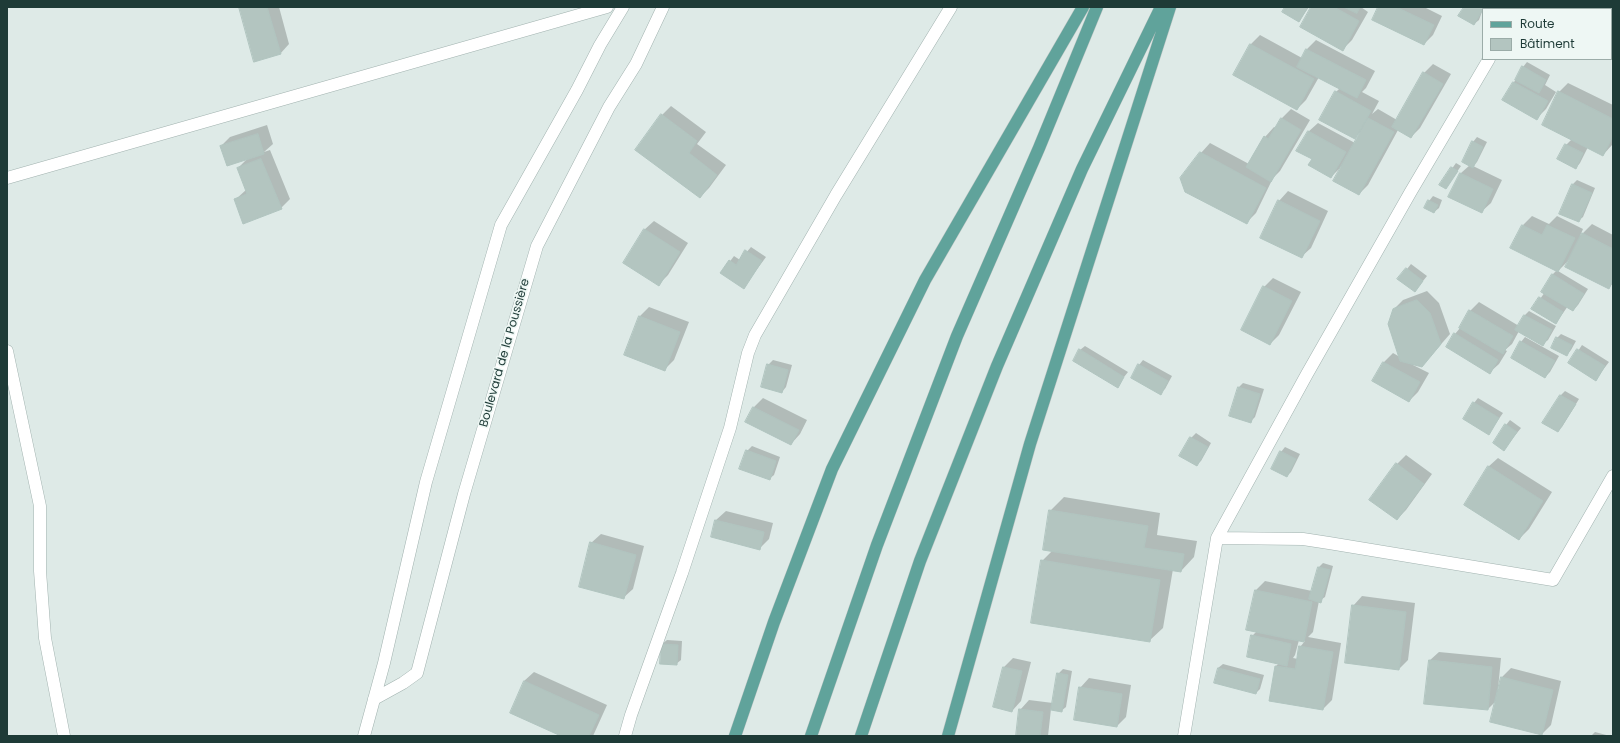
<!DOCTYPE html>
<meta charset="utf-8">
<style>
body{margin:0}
#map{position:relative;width:1620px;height:743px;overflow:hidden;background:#deeae7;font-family:Poppins,sans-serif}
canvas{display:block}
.frame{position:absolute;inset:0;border:8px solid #1e3b37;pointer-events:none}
.legend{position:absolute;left:1482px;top:8px;width:130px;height:52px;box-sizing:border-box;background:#eef7f4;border:1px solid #9baca8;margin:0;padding:5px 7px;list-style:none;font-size:12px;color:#1e3b37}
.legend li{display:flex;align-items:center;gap:8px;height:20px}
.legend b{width:20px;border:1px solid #9baca8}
</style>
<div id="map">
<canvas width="1620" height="743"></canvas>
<div class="frame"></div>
<ul class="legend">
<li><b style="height:5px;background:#60a39b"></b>Route</li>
<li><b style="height:11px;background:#b3c5c0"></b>Bâtiment</li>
</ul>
</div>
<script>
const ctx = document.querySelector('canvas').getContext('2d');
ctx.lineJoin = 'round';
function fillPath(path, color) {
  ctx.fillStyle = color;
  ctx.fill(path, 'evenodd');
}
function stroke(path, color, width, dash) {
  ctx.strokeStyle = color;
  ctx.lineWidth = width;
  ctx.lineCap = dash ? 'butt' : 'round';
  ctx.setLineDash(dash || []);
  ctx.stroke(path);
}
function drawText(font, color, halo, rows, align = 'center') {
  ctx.font = font + ' Poppins,sans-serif';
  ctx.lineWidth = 3;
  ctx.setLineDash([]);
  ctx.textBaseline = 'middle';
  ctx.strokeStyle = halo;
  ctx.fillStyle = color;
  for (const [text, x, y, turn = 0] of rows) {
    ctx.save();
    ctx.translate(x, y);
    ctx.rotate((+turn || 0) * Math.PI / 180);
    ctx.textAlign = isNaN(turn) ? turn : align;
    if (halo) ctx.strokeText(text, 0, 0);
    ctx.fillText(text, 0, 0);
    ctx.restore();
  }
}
fillPath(new Path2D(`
 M240 7H279L289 44 280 54Z
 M1286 7H1309L1299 21Z
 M1312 7H1361L1368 12 1352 40 1343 49Z
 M1379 7H1424L1442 16 1433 35 1424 44Z
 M1465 7H1485L1483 9 1479 20 1474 24Z
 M1260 35 1302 58 1307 49 1316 40 1375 71 1366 88 1362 92 1379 101 1372 114 1378 109 1397 120 1424 73 1433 64 1451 74 1420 128 1411 137 1398 130 1368 185 1359 194 1341 167 1331 177 1313 159 1308 132 1318 123 1355 143 1360 132 1354 138 1336 92 1340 88 1319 77 1306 100 1297 109 1235 75 1251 44Z
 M1527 62 1550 75 1545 85 1556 92 1546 109 1537 118 1504 99 1523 67Z
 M1568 83 1613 105 1612 145 1603 155 1588 147 1580 163 1576 168 1566 145 1572 139 1559 92Z
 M671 106 706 132 697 144 726 165 709 188 700 197 662 115Z
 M1291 109 1310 120 1280 171 1273 178 1256 213 1247 222 1201 153 1210 143 1249 164 1265 137 1274 127 1276 128 1282 118Z
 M267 125 273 144 264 152 270 150 290 199 281 208 235 200 247 189 238 168 248 158 221 146 230 137Z
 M1477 137 1487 142 1477 162 1473 166 1502 180 1491 203 1481 212 1450 196 1461 173 1470 165 1473 142Z
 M1456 163 1461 166 1446 188 1441 184Z
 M1577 180 1595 188 1583 217 1578 221 1560 213 1573 184Z
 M1288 191 1328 211 1311 248 1301 257 1279 201Z
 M1433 196 1442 200 1439 208 1434 212 1429 201Z
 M1532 216 1549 224 1557 216 1583 229 1580 236 1592 224 1613 235V283L1609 288 1570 259 1558 271 1588 289 1578 305 1573 310 1568 306 1556 323 1533 309 1545 292 1543 291 1553 274 1557 270 1523 225Z
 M654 221 688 243 668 275 659 284 644 230Z
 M751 247 766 257 744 287 722 272 734 256 740 260Z
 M1411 264 1427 276 1415 291 1399 279Z
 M1273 278 1301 292 1279 335 1270 344 1264 287Z
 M1427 291 1439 303 1450 334 1422 366 1413 365 1429 373 1418 392 1409 401 1373 381 1384 362 1393 353 1400 357 1393 310 1403 300Z
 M1479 302 1519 326 1525 315 1529 311 1556 326 1548 340 1543 344 1519 331 1512 344 1505 350 1507 351 1499 364 1489 373 1455 334 1460 328 1470 311Z
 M649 307 689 322 674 360 665 369 625 354 640 316Z
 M1561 334 1576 341 1571 350 1567 355 1557 338Z
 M1525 337 1559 356 1550 372 1545 377 1521 342Z
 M1582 345 1609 362 1596 379 1570 363Z
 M1085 346 1128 372 1117 386 1080 350Z
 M773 360 792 365 786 387 782 392 768 365Z
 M1143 360 1172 376 1165 389 1160 393 1139 365Z
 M1243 383 1264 389 1255 417 1250 422 1239 387Z
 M1565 391 1579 399 1562 427 1557 431 1544 423 1561 395Z
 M763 398 807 420 800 434 791 444 747 421 754 407Z
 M1478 398 1503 413 1489 433 1474 403Z
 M1510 420 1521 428 1504 449 1506 425Z
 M1196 433 1211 443 1201 461 1196 465 1191 438Z
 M752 446 780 457 774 475 769 479 747 451Z
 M1285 447 1300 454 1291 472 1287 476 1281 452Z
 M1406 455 1432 474 1406 510 1397 519V464Z
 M1498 458 1552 492 1529 529 1519 539 1488 467Z
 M1064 497 1160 513 1157 535 1197 541 1194 557 1181 571 1173 569 1163 628 1149 641 1042 561 1053 550 1050 511Z
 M726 511 773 523 769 539 760 548 713 537 716 520Z
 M601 534 644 546 633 589 623 598 591 543Z
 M1323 563 1333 566 1325 597 1319 601 1313 632 1308 637 1341 643 1332 700 1323 709 1270 700 1276 666 1279 663 1252 636 1257 631 1256 590 1265 581 1312 591 1319 567ZM1299 640 1305 641 1300 647 1298 659 1293 658 1295 655Z
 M1362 596 1415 603 1408 660 1399 669 1353 606Z
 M667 640 682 641 681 660 676 664 662 644Z
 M1439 652 1501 658 1498 689H1499L1502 677 1511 668 1561 681 1551 725 1542 734 1497 700 1488 709 1429 661Z
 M1013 658 1031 662 1021 701 1012 711 994 706 1004 667Z
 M1223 664 1264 675 1260 689 1256 693 1218 668Z
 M1063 669 1072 671 1066 707 1061 711 1051 709 1048 736H1017L1020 710 1029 700 1053 703 1058 674Z
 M534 672 607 705 593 736H564L524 681Z
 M1089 678 1131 685 1126 717 1117 726 1080 688Z
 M1595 732 1610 736H1591Z`), '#0003');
const building = new Path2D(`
 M239 7H267L281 54 254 62Z
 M1285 7H1308L1299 22 1282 12Z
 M1311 7H1334L1359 21 1343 51 1300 27Z
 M1344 7H1360L1357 13Z
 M1378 7H1396L1434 25 1424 45 1372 20Z
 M1464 7H1484L1474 25 1458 16Z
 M1250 44 1314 79 1297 110 1233 75Z
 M1306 49 1366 80 1357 98 1297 67Z
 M1522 66 1546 80 1539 93 1515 80Z
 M1423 72 1443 84 1411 138 1392 127Z
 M1513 82 1548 101 1537 120 1502 100Z
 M1335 91 1371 111 1355 139 1319 120Z
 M1558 91 1613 119V136L1603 156 1542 125Z
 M661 114 697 141 689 153 717 175 700 198 635 150Z
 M1281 118 1301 130 1271 182 1246 167 1264 136 1268 139Z
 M1368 118 1394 132 1359 195 1333 181Z
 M1308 131 1346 152 1331 178 1308 165 1312 159 1296 151Z
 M258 134 264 154 227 166 220 146Z
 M1472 141 1483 147 1473 168 1462 162Z
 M1565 144 1583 153 1576 169 1557 159Z
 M1200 152 1266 188 1247 224 1185 192 1180 178Z
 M261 159 282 209 243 224 234 199 247 194 237 168Z
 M1451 167 1458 171 1446 189 1439 185Z
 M1460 173 1493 189 1482 213 1448 197Z
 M1572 184 1592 193 1579 222 1559 214Z
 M1278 200 1320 221 1302 258 1260 238Z
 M1428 200 1438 205 1434 213 1424 208Z
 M1522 225 1542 235 1547 225 1575 238 1558 272 1510 248Z
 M644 229 680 252 659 286 623 263Z
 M1582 233 1613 249V280L1609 289 1565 267Z
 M745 250 762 261 744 289 720 273 729 260 736 265Z
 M1406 268 1423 281 1415 292 1397 279Z
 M1552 274 1584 294 1573 311 1541 292Z
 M1263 286 1292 301 1270 345 1241 330Z
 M1539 297 1563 312 1556 324 1531 309Z
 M1417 300 1430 313 1441 344 1422 367 1400 361 1388 324 1393 309Z
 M1469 310 1513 336 1503 354 1459 328Z
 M1524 315 1552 330 1543 346 1515 330Z
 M639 316 680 332 665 371 624 355Z
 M1454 333 1498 360 1490 374 1446 347Z
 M1556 337 1572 345 1567 356 1551 348Z
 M1520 341 1555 361 1545 378 1511 358Z
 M1079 349 1124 377 1118 388 1073 361Z
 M1577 349 1605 366 1596 381 1568 363Z
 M1383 362 1420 382 1409 402 1372 381Z
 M767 364 788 370 782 393 761 387Z
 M1138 364 1168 381 1161 395 1131 378Z
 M1238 387 1260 394 1251 423 1229 416Z
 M1560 395 1576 404 1558 432 1542 423Z
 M1473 402 1499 418 1489 435 1463 419Z
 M753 407 799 430 791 445 745 422Z
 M1505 424 1517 432 1504 451 1493 443Z
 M1190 437 1208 447 1197 466 1179 456Z
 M746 450 776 461 770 480 739 469Z
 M1280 451 1296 459 1287 477 1271 469Z
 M1396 463 1424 484 1397 520 1369 500Z
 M1488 466 1543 501 1519 540 1464 505Z
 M1049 510 1148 526 1144 548 1184 554 1181 572 1043 550Z
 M715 520 764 532 760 550 711 537Z
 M590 542 636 555 624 599 579 587Z
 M1041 560 1160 580 1150 642 1031 623Z
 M1318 567 1330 570 1321 603 1309 599Z
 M1255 590 1312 602 1304 642 1246 630Z
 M1352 605 1406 612 1399 670 1345 663Z
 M1251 635 1291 644 1287 666 1247 657Z
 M661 644 678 645 677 665 660 664Z
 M1299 646 1333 652 1323 710 1269 701 1275 666 1295 669Z
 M1429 660 1492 667 1488 710 1424 704Z
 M1003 667 1022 671 1012 712 993 707Z
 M1218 668 1260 679 1256 694 1214 683Z
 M1057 673 1068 675 1062 712 1051 710Z
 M1501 677 1553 690 1542 735 1490 722Z
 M524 681 599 715 589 736H561L510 713Z
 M1079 687 1122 694 1117 727 1074 720Z
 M1019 709 1043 712 1040 736H1016Z`);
fillPath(building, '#b3c5c0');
stroke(building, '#b0c4bf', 1);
const street = new Path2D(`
 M1519 9 1520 7
 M7 178 607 7
 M7 351 40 506V571L45 638 64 736
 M1217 538 1303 539 1329 543 1553 580 1613 476
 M374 699 403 683 417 673 464 494 537 246 609 107 636 64 663 7
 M364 736 384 663 426 482 501 225 577 90 600 45 623 7
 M625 736 631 715 682 573 730 428 748 353 755 335 836 195 951 7
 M1184 736 1217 538 1307 374 1410 193 1489 59`);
const primary = new Path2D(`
 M735 736 774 622 832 469 925 280 1083 7
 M811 736 877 545 957 336 1039 148 1097 7
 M861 736 920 561 997 366 1082 169 1161 7
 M948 736 1030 444 1170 7`);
stroke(street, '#a1b2af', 13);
stroke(primary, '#bcc4c3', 13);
stroke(street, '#fff', 12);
stroke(primary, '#60a39b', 12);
drawText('12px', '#1e3b37', '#eef7f4', [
 ["Boulevard de la Poussière",505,353,-74]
]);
</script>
